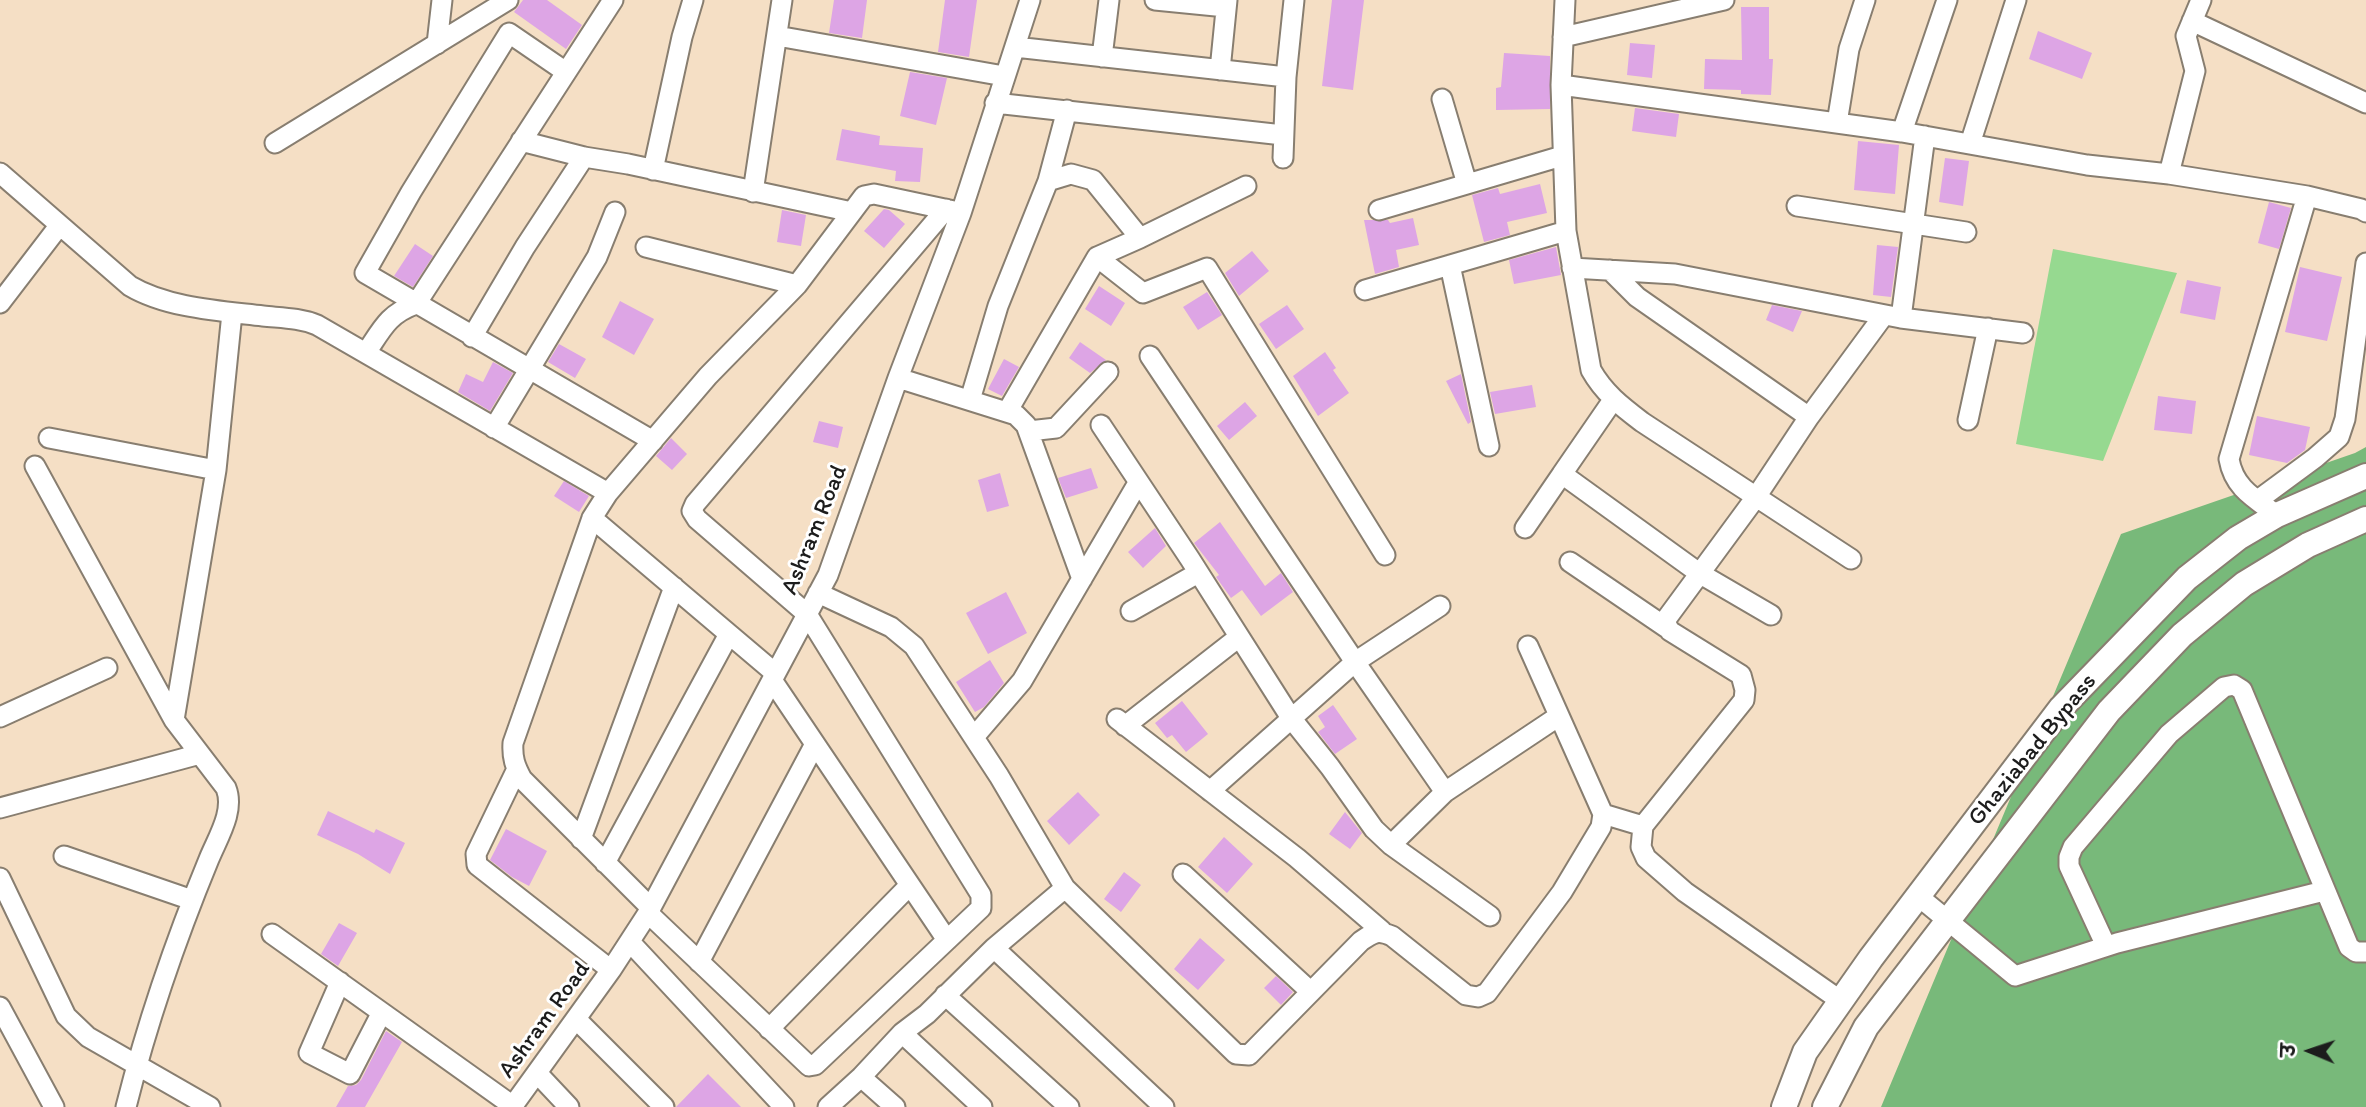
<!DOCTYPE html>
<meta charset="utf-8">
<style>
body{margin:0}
#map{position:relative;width:2366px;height:1107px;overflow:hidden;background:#f5dfc5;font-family:Itim,"Playpen Sans Deva",sans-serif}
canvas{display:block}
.north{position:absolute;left:2275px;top:1016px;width:70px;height:70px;-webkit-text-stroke:5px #fff;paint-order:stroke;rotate:272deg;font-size:19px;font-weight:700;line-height:28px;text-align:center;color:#1c1c1c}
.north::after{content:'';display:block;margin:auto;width:24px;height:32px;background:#1c1c1c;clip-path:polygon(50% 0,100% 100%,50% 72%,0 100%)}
</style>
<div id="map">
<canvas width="2366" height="1107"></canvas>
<div class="north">उ</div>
</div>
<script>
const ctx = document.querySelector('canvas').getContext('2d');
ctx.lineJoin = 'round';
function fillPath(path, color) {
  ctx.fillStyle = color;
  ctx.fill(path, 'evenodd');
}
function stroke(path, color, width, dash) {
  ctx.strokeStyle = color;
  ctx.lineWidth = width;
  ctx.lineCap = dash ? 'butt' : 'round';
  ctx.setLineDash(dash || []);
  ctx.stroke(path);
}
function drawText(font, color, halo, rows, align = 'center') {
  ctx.font = font + ' Itim,sans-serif';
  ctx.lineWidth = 6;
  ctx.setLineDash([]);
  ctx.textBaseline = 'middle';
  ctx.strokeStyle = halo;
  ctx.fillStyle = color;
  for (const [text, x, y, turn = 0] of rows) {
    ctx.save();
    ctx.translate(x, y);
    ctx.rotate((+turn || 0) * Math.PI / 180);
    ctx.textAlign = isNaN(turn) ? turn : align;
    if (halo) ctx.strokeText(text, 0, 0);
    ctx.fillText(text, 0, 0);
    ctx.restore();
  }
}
fillPath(new Path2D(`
 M2053 249 2177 273 2103 461 2016 444Z`), '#96d990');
fillPath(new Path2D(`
 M2366 447V1107H1881L2121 534 2355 453Z`), '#78b97a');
fillPath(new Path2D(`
 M523 0H547L582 25 566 49 514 12Z
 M834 0H867L862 38 829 33Z
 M945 0H977L969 57 938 52Z
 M1332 0H1364L1353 90 1322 86Z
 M1741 7H1769V59H1773L1771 95 1741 94V90L1704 89 1705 59 1742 60Z
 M2038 31 2092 53 2082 79 2029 59Z
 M1630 43 1655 45 1652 78 1627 75Z
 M1504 53 1550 56V109L1496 110V88L1501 87Z
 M910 72 947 78 936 125 900 116Z
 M1635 108 1679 114 1676 137 1632 131Z
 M842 129 880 136 879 145 923 148 920 182 895 181 896 171 836 160Z
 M1858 141 1899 145 1895 194 1854 190Z
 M1945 158 1969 161 1963 206 1939 202Z
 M1540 184 1547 213 1507 222 1510 235 1484 242 1472 195 1498 188 1500 194Z
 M2269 202 2291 208 2279 249 2258 243Z
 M884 209 889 210 905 224 884 248 864 231Z
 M782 210 806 215 801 246 777 242Z
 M1413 218 1419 245 1396 250 1399 267 1375 274 1364 220H1388L1390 223Z
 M415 244 433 256 413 287 394 276Z
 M1877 245 1898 247 1891 297 1873 295Z
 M1556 247 1561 275 1514 284 1509 260Z
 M1252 251 1269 271 1239 296 1225 273Z
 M2300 267 2342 277 2327 341 2285 332Z
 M2187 280 2221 287 2215 320 2180 313Z
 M1099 286 1125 303 1111 326 1085 309Z
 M1207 292 1222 315 1198 330 1183 307Z
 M620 301 654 319 634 355 602 337Z
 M1287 305 1304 329 1276 349 1259 324Z
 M1772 305 1802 311 1793 332 1766 320Z
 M1080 342 1106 360 1090 373 1069 358Z
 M559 344 586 359 575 378 548 362Z
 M1325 352 1336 368 1333 370 1349 393 1318 416 1293 376Z
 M1004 359 1019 367 1002 396 988 389Z
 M493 362 513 373 490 411 458 392 466 374 483 382Z
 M1461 374 1471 422 1468 424 1446 381Z
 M1532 385 1536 407 1495 414 1490 392Z
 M2158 396 2196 401 2192 434 2154 430Z
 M1245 402 1257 416 1229 440 1217 426Z
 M2257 416 2310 427 2305 450 2287 463 2249 455Z
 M819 421 843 427 838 448 813 442Z
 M671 438 687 454 672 470 656 456Z
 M1091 468 1098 488 1066 498 1058 478Z
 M1000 473 1009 506 987 512 978 480Z
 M564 481 589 496 579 512 554 496Z
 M1220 522 1265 586 1281 573 1293 592 1261 616 1242 590 1231 598 1216 577 1219 575 1194 543Z
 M1155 528 1166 546 1143 568 1128 552Z
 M1006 592 1027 633 988 654 966 613Z
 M990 660 1004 683 984 707 975 712 956 682Z
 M1182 701 1208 734 1186 752 1172 735 1167 738 1155 723Z
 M1333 705 1357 739 1335 754 1318 732 1325 727 1318 716Z
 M1078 792 1100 815 1069 845 1047 821Z
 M328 811 374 833 376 829 405 843 390 874 358 854 317 835Z
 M1345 812 1362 833 1350 849 1329 834Z
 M506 829 547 851 529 886 512 877 490 860Z
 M1224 837 1253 864 1227 893 1198 867Z
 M1124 872 1141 885 1121 912 1104 899Z
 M339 923 357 933 338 966 321 954Z
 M1200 938 1225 960 1198 990 1174 969Z
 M1276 976 1293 992 1281 1005 1264 988Z
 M386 1031 402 1042 365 1107H336L348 1086 356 1085 361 1080Z
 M708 1074 741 1107H676Z`), '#dda5e5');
const minor = new Path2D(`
 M1155 0 1226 7
 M1565 0 1561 85 1566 231 1591 370C1604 393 1621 406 1642 422L1851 559
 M2192 21 2366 103
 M777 36 1004 76
 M1563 37 1724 0
 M437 44 442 0
 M1015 47 1286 77
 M1102 57 1109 0
 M1220 70 1227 0
 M566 72 509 33 411 192 365 273 653 441
 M1561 85 1902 132 2087 165 2169 174 2307 196 2361 209 2366 212
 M1442 99 1467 184
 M995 103 1283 135
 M1837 123 1849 49 1865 0
 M1902 132 1947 0
 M521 141 584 157 628 164 852 212
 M275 143 508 0
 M1970 144 2016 0
 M1283 158 1286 77 1294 0
 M653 170 682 37 693 0
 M0 173 130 286C167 308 221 311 263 316 282 318 300 318 317 325L608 493 708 376 797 285 864 196 874 194 954 211
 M2169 174 2195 71 2186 36 2201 0
 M1048 181 1067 110
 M753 192 782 0
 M1797 206 1966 232
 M1379 210 1562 156
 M646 247 797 285
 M1097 257 1143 293 1207 268 1385 555
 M1450 265 1489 446
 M1572 268 1675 274 1901 318 2023 333
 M1610 270 1637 297 1809 417
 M1365 290 1566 231
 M0 303 59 226
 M1901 318 1925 136
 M472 337 525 247 584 157
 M366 353C382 329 388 314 416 304L613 0
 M1150 356 1355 662 1445 792
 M898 378 1016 415 1026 425 1082 579
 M970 400 998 306 1048 181 1071 174 1093 180 1140 238 1246 186
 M1613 400 1562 474 1699 573 1771 615
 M1007 412 1097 257 1140 238
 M1968 420 1988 328
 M1101 425 1190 559 1291 718 1330 767 1374 829 1391 845 1490 916
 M494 428 597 257 615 212
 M1029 431 1056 428 1108 372
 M49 438 216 470
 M35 466 174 720 226 788C235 811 218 837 209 859 176 939 147 1023 126 1107
 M608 493 592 518 584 541 513 743C512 758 515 766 522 779L651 908
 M2258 500 2315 458 2339 437 2345 419 2366 263
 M2277 515C2254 498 2234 488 2229 459L2307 196
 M592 518 775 673
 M1525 528 1562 474
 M1570 562 1667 628
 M818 593 891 627 914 646 999 776 1065 888 1236 1054 1249 1055 1361 941C1374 932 1378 930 1392 936L1466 995 1478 997 1487 993 1562 892 1601 827 1603 814 1528 646
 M1131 611 1198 573
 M772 680 947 940
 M0 717 107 668
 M1117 719 1297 858 1382 931
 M174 720 216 470 232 313
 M1125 726 1239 637
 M974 737 1022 681 1138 483
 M517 769 476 854 477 865 611 970
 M1210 791 1355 662 1440 606
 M0 808 200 754
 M1603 814 1643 826
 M581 839 674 587
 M1391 845 1445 792 1559 716
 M64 856 192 900
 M605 863 729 634
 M1183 874 1311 992
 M0 878 66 1016 88 1037 210 1107
 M1918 896 2015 976 2117 943 2324 891
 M648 913 809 1066 815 1065 981 908V895L807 614 697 519 692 511 695 504 946 209
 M272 934 513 1106
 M630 942 784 1107
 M2106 946 2069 866V857L2073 847 2169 734 2224 687 2234 685 2242 690 2349 947 2356 952H2366
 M994 948 1164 1107
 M699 962 815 744
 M340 982 309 1053 350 1074 381 1014
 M945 995 1069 1107
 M1841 1001 1685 892 1646 858 1641 847 1643 826 1744 700 1745 690 1741 675 1670 631 1666 624 1667 618 1756 497 1809 417 1884 315
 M0 1007 54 1107
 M576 1019 664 1107
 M769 1029 910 885
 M902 1033 982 1107
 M537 1073 569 1107
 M861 1077 895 1107
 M512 1107 611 970 648 913 828 575 898 378 961 213 1030 0
 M828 1107 861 1077 902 1033 927 1014 994 948 1065 888`);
const major = new Path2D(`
 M1784 1107 1805 1052 1871 958 2061 708 2187 578 2238 538 2277 515 2366 476
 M1825 1107 1866 1027 2109 711 2182 635 2244 584 2308 545 2366 519`);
stroke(minor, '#887e70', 23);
stroke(major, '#887e70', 28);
stroke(minor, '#fff', 19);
stroke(major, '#fff', 24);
drawText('24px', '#1c1c1c', '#fff', [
 ["Ashram Road",815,530,-68],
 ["Ghaziabad Bypass",2033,750,-51],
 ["Ashram Road",545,1020,-54]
]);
</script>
